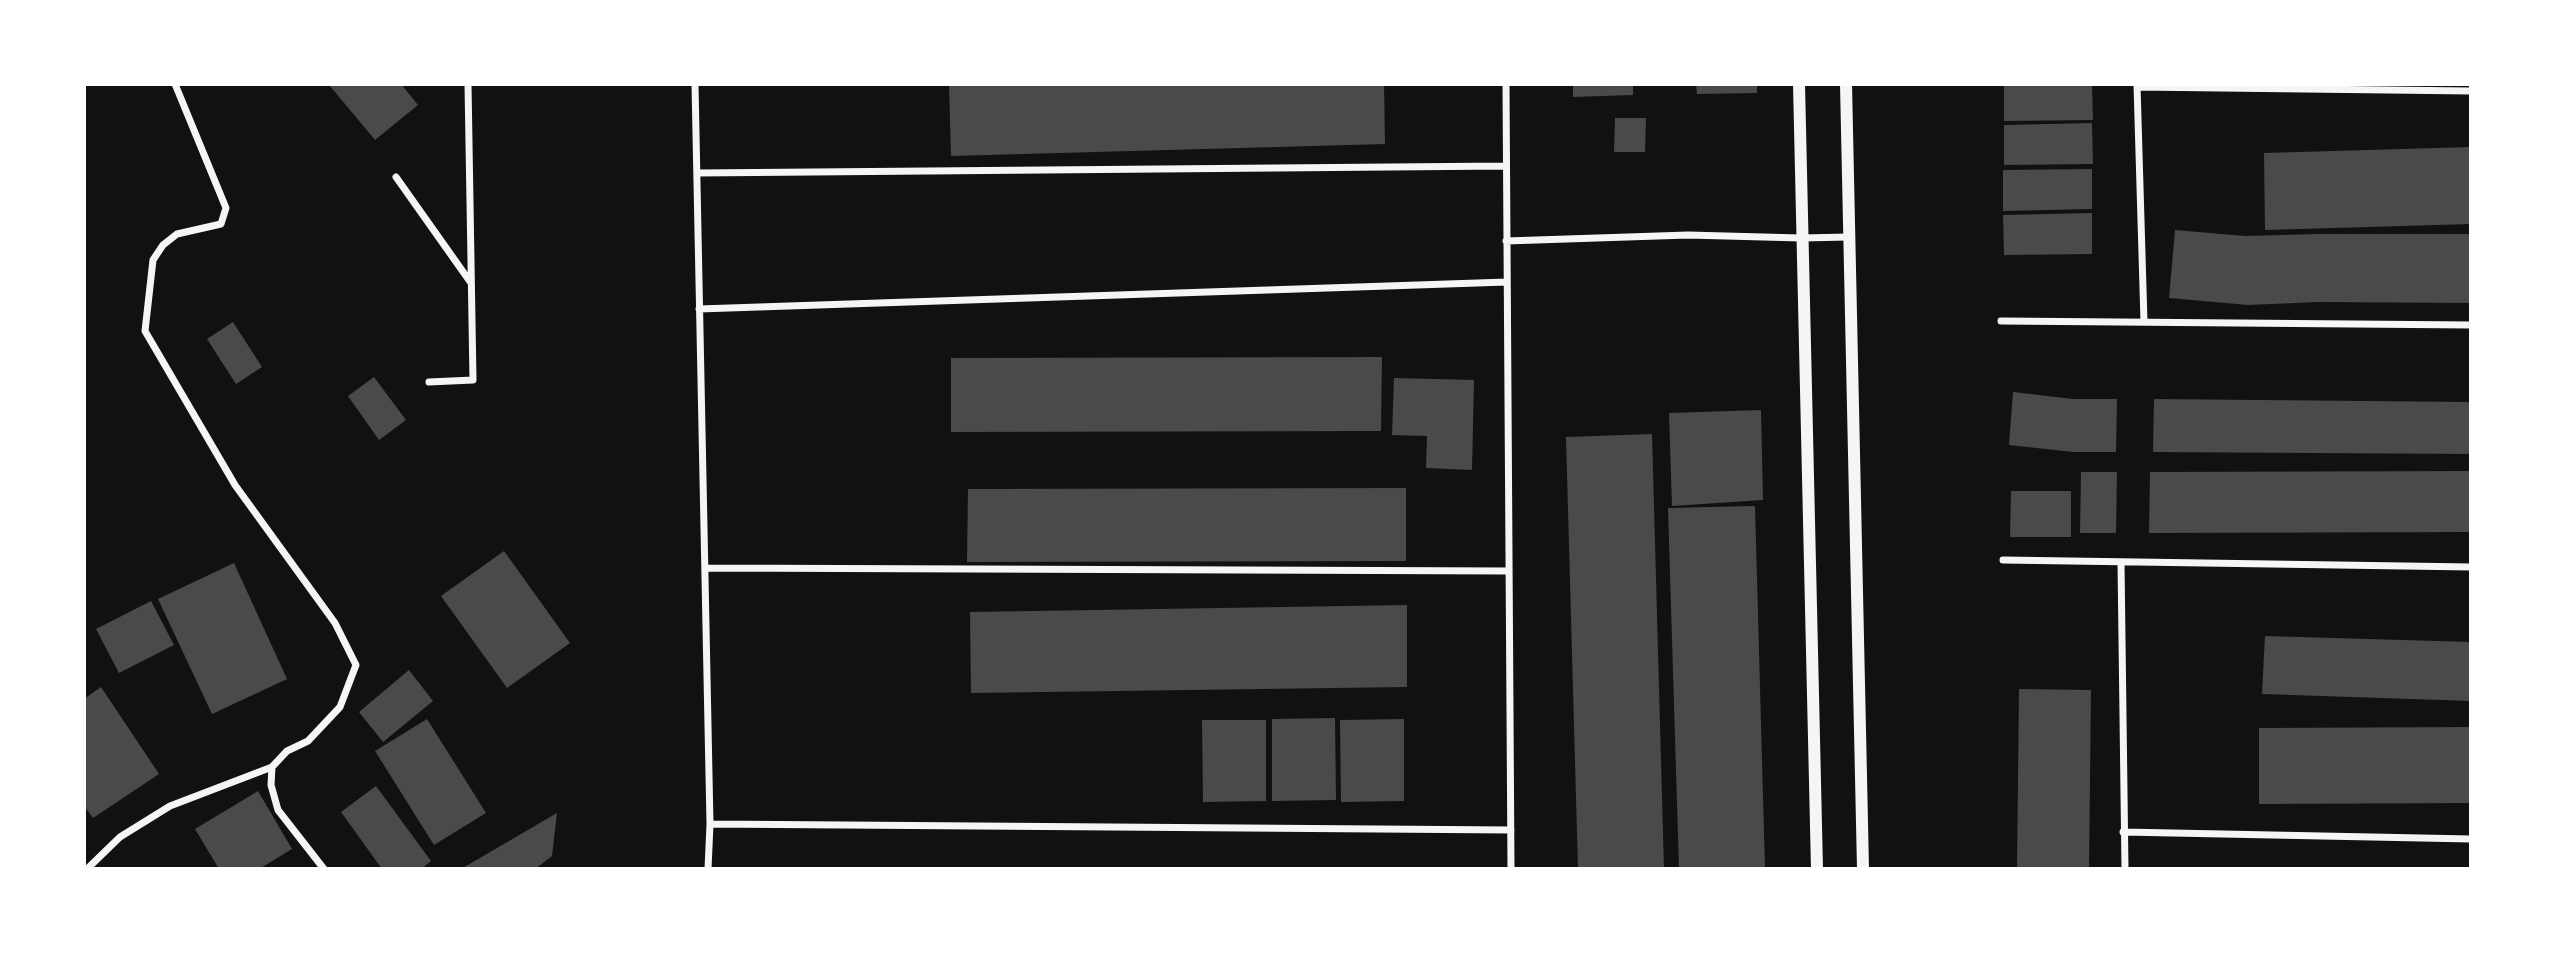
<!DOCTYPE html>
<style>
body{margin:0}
#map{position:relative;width:2555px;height:953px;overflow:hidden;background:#111;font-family:"Alegreya Sans",sans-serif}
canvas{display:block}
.frame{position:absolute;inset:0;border:86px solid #fff;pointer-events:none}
</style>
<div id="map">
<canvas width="2555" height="953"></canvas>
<div class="frame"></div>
</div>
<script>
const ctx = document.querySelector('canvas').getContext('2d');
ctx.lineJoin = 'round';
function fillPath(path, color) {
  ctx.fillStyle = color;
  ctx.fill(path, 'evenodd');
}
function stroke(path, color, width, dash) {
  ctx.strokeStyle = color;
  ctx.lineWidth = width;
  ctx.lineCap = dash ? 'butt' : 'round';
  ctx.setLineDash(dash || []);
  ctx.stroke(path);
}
fillPath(new Path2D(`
 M332 84H401L418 105 375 140 330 86Z
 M949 84H1384L1385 144 951 156Z
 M1573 84H1633V95L1573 97Z
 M1696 84H1757V93L1697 94Z
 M2004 84H2092L2093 120 2004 121Z
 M1615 118H1646L1645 152H1614Z
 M2092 123 2093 164 2004 165V125Z
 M2471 147V224L2265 230 2264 153Z
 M2092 169V209L2003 211V170Z
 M2092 213V254L2004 255 2003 215Z
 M2175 230 2245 236 2318 234H2471V303L2318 302 2248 305 2169 298Z
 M233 322 262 367 236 384 207 339Z
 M1382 357 1381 431 951 432V358Z
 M374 377 406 420 379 440 348 396Z
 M1394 378 1474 380 1472 470 1426 468 1427 436 1392 435Z
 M2013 392 2073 399H2117L2116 452H2073L2009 445Z
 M2154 399 2471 402V454L2153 452Z
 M1761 410 1763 500 1672 506 1669 413Z
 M1652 434 1664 869H1578L1566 437Z
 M2471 471V532L2149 533 2150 472Z
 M2081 472H2117L2116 533H2080Z
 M1406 488V561L967 562 968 489Z
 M2011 491H2071V537H2010Z
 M1755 506 1765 869H1679L1668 508Z
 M504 551 570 643 507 688 441 596Z
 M234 563 287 679 212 714 158 599Z
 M151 601 174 645 119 673 96 629Z
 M1407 605V687L971 693 970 612Z
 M2265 636 2471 642V701L2262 694Z
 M409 670 433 701 383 742 359 712Z
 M101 687 159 774 93 818 84 806V699Z
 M2019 689 2091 690 2089 869H2017Z
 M1335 718 1336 800 1272 801V719Z
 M427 719 486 813 434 845 375 751Z
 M1404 719V801L1341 802 1340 720Z
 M1202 720H1266V801L1203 802Z
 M2471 727V803L2259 804V728Z
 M376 786 431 861 421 869H382L341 812Z
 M258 791 292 849 259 869H219L195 829Z
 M557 813 552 856 535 869H461Z`), '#4a4a4a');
stroke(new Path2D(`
 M175 84 226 208 221 224 177 234 163 245 153 260 145 331 235 485 335 623 356 665 340 707 308 741 287 751 272 767 271 785 278 810 324 869
 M695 84 710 824 708 869
 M1506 84 1511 869
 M2137 85 2144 322
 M2137 87 2471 91
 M697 173 1506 166
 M396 177 471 283
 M1506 241 1688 235 1801 238 1849 237
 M699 309 1507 282
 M2001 321 2471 325
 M429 382 473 380 468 84
 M2003 560 2471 567
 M2121 562 2125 869
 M705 568 1509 571
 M710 824 1511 830
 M2123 832 2471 839
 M87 869 120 837 170 806 272 767`), '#f5f5f5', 7);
stroke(new Path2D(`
 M1799 84 1817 869
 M1846 84 1863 869`), '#f5f5f5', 12);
</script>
